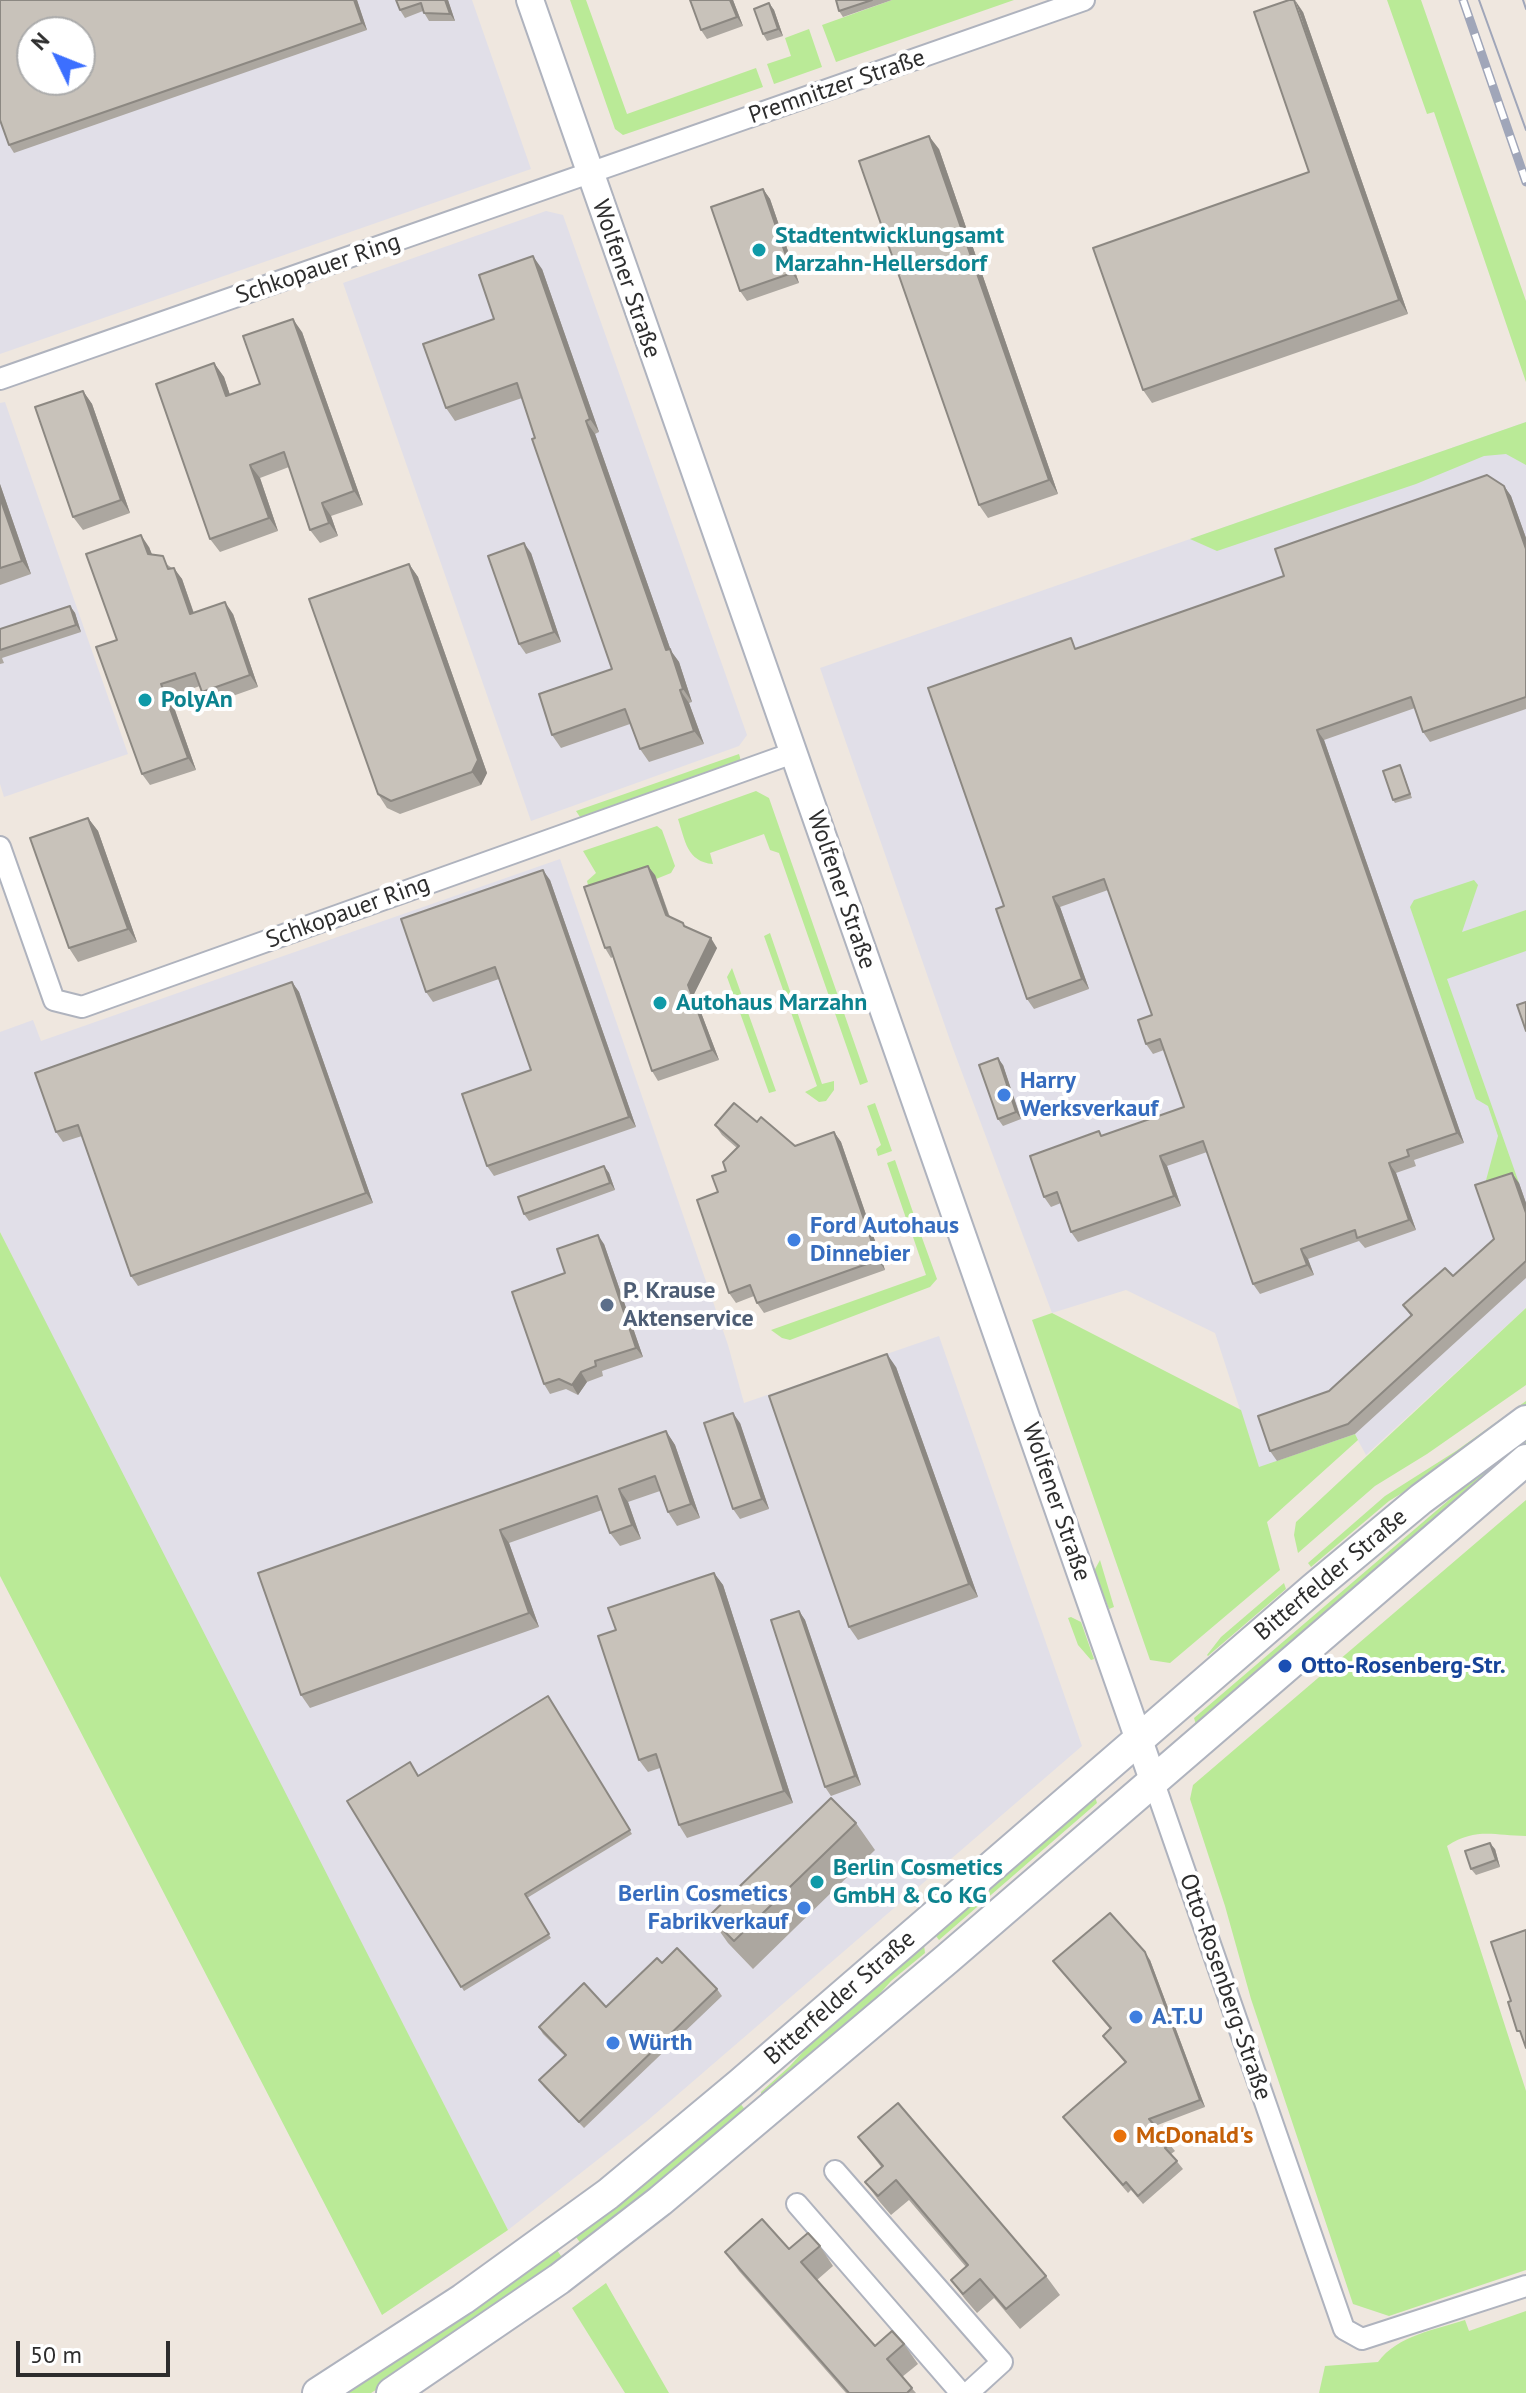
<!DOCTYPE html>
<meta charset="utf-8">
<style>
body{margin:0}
#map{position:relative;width:1526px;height:2393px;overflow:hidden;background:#efe7df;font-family:"PT Sans",sans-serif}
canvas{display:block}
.north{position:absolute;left:16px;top:16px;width:80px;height:80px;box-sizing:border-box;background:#fff;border:2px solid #ababab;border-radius:50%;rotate:313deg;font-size:22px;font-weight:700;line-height:32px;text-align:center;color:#2d2d2d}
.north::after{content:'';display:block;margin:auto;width:28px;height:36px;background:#3c6fff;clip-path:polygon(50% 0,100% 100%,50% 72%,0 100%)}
.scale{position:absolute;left:16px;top:2341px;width:154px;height:36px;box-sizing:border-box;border:4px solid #2d2d2d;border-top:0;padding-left:10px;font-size:24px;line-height:28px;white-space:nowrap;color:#2d2d2d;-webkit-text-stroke:6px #fff;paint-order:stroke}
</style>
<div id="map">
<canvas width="1526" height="2393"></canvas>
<div class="north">N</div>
<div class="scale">50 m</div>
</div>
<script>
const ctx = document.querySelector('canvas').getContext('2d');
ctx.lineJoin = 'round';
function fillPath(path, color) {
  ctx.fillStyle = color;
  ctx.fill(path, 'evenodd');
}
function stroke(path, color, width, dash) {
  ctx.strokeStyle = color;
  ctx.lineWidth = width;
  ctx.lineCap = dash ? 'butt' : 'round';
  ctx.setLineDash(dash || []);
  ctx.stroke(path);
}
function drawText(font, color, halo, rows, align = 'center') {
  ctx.font = font + ' "PT Sans",sans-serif';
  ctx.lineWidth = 8;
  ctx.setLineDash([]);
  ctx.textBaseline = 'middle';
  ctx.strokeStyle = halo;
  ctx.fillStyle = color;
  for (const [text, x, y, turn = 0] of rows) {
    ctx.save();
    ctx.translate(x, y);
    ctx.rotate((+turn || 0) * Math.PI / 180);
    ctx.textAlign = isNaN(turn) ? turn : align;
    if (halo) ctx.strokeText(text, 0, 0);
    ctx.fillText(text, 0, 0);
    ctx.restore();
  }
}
fillPath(new Path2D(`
 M0 0H472L531 169 0 354ZM32 32H80V80H32Z
 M546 211 563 215 747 735 739 746 531 821 343 283Z
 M5 402 128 754 4 797 0 784V403Z
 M1526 422V1308L1366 1455 1355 1435 1259 1468 1215 1333 1126 1290 1052 1313 952 1046 820 668Z
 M560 859 728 1345 744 1403 939 1336 1082 1746 647 2121 508 2230 159 1549 0 1232V1032L33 1020 41 1041Z`), '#e1dfe8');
fillPath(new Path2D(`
 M570 0H586L627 114 756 68 763 87 623 135 615 129Z
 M892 0H1014L836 62 822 25Z
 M1387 0H1421L1526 301V382L1434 112 1427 114Z
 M809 29 822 67 774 84 767 64 791 56 785 38Z
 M1526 422V465L1506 454 1484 456 1416 484 1217 551 1190 539Z
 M739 754 741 761 580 817 576 811Z
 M756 791 769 798 868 1082 860 1085 779 853 770 850 764 834 710 853 713 864C687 862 685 840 678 819Z
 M657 826 662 830 675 866 671 873 656 879 654 875 591 897 587 881 596 873 583 851Z
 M1474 880 1478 885 1462 932 1526 910V951L1447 979 1519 1183 1482 1195 1498 1136 1488 1106 1476 1099 1410 907 1414 900Z
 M770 933 822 1084 834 1081V1090L826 1101 819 1102 805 1092 817 1086 764 936Z
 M732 968 776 1091 769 1093 727 977Z
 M875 1103 892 1151 878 1156 876 1149 881 1145 867 1106Z
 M895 1160 916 1221 908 1224 887 1163Z
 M0 1232 508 2230 382 2315 0 1576Z
 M921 1235 937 1279 930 1287 790 1340 782 1338 771 1330 926 1275 913 1237Z
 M1526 1308V1385L1427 1454 1375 1486 1298 1553 1294 1535 1296 1522Z
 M1052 1313 1241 1410 1259 1467 1355 1434 1358 1440 1267 1522 1280 1570 1170 1663 1150 1660 1032 1320Z
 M1526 1401V1408L1435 1473 1389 1501 1311 1567 1308 1563 1385 1496 1456 1451Z
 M1526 1434V1446L1197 1728 1194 1718Z
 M1526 1500V1836C1494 1836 1477 1827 1447 1846L1526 2091V2270L1389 2316 1353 2304 1251 1999 1225 1906 1190 1799 1193 1785Z
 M1100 1560 1114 1607 1109 1609 1094 1571Z
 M1284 1583 1286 1589 1208 1656 1207 1655 1221 1637Z
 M1071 1617 1081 1622 1094 1659 1091 1660 1078 1645 1068 1618Z
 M1094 1793 1097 1803 939 1940 933 1932Z
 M924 1945 925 1953 891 1981 861 2015 761 2098V2092L790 2066 836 2015Z
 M740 2103 746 2111 745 2118 582 2245 573 2233Z
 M568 2241 557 2250 565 2262 399 2375 371 2393H337Z
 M606 2283 669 2393H625L572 2308Z
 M1526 2311V2393H1319L1325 2366 1378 2362C1398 2335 1435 2330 1465 2320L1469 2331Z`), '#baea97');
const minor = new Path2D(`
 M0 379 1084 0
 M0 847 54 1000 82 1007 793 753
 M1153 1780 1344 2329 1362 2339 1526 2286
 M835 2171 1002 2362 968 2393
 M797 2204 961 2393`);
const tertiary = new Path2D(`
 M530 0 1153 1780`);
const secondary = new Path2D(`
 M318 2393 463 2299 608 2194 740 2084 1314 1588 1421 1499 1526 1421
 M392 2393 559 2279 660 2201 947 1959 1526 1460`);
stroke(minor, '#afb3be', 24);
stroke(tertiary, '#afb3be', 30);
stroke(secondary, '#afb3be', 34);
stroke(minor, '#fff', 20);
stroke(tertiary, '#fff', 26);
stroke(secondary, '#fff', 30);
stroke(new Path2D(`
 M1479 0 1526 130
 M1523 0 1526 9`), '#a0a6b9', 2);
const rail = new Path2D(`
 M1463 0 1526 182`);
stroke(rail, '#a0a6b9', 9);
stroke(rail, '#fff', 6, [18]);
fillPath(new Path2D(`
 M0 0H357L367 30 14 153 9 145Z
 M396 0H448L455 21H429L423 11 405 18 400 10Z
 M733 0 743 26 707 39 701 30Z
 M836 0H892L843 17 839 11Z
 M769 3 774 10 783 36 767 41 763 34Z
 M1303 12 1408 314 1152 403 1143 390 1309 172Z
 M939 149 1058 494 988 518 979 505Z
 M763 189 770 199 799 283 747 301 740 291Z
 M542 269 599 432 595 434 671 651 679 662 692 702 689 703 704 744 649 762 640 749 630 724 561 748 552 735 612 669 522 398 455 421 446 408 494 319Z
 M302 332 363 505 331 516 338 536 320 543 310 530 289 467 260 478 278 531 220 552 210 539 214 363 224 377 230 395 260 384Z
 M83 391 92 404 130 513 83 530 73 517Z
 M0 484 31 574 0 585Z
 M1504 486 1511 496 1526 538V709L1430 742 1423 732 1415 708 1324 740 1464 1143 1414 1160 1416 1166 1396 1173 1416 1230 1365 1248 1359 1241 1308 1259 1314 1275 1260 1294 1253 1284 1207 1152 1167 1166 1181 1206 1078 1242 1071 1232 1061 1203 1051 1207 1044 1197 1099 1131 1102 1136 1184 1107 1164 1050 1153 1054 1146 1044 1152 1015 1108 890 1060 907 1089 989 1034 1009 1027 999 1004 906 1078 648 1284 576Z
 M149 547 152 554 172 568 182 579 194 613 233 614 258 687 210 704 202 692 200 686 170 696 196 770 150 785 142 774 117 640Z
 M531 553 561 642 526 654 519 644Z
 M409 564 418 577 487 773 481 785 400 814 387 808 378 794Z
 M70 606 75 613 81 632 2 658 4 663 0 664V629Z
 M1400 765 1402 769 1412 798 1395 803 1393 800Z
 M88 818 98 831 137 942 78 962 69 948Z
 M655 875 670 917 683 923 686 927 717 948 694 994 719 1060 658 1081 652 1071 613 957 611 958 605 948Z
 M550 880 636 1127 494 1176 487 1166 531 1070 499 979 433 1002 426 992Z
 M292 982 299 992 373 1203 138 1286 131 1276 82 1136 63 1142 56 1132Z
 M1003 1065 1021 1119 1003 1126 998 1119Z
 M757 1122 795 1146 834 1132 841 1142 885 1270 764 1313 757 1303 754 1296 736 1303 729 1293 718 1192 726 1171 737 1148 722 1135 715 1125Z
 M604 1166 609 1173 615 1190 529 1221 524 1214Z
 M1519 1183 1526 1203V1278L1355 1434 1277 1461 1270 1451 1329 1391 1411 1316 1403 1305 1453 1276 1494 1239Z
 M604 1244 643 1357 602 1371 603 1376 587 1382 578 1395 566 1389 550 1394 544 1384 565 1273Z
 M896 1367 978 1597 858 1640 849 1627Z
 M740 1423 769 1509 740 1519 733 1509Z
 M666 1431 675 1445 700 1518 677 1526 668 1512 660 1491 628 1502 641 1539 620 1546 610 1533 602 1510 509 1543 539 1627 310 1708 301 1695 258 1573Z
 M714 1573 723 1585 793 1803 687 1838 679 1825 660 1768 648 1772 639 1760 616 1630Z
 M799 1611 805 1620 861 1785 831 1796 825 1787Z
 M548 1696 632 1834 527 1898 551 1938 464 1991 347 1801 418 1776Z
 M856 1823 875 1850 753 1969 728 1943 709 1916Z
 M1495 1849 1500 1867 1476 1875 1471 1869Z
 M1150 1960 1205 2107 1155 2126 1175 2151 1171 2154 1183 2169 1143 2204 1131 2190 1128 2193 1063 2117 1125 2063 1103 2036 1110 2029 1053 1961Z
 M662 1963 717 1989 722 1996 584 2128 544 2087 539 2080 565 2056 543 2034 539 2027 606 2007Z
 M858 2137 1046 2276 1060 2295 1020 2329 994 2298 977 2313 965 2299 951 2280 966 2267 909 2200 891 2215 879 2201 865 2182 882 2168Z
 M820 2246 833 2266 817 2280 875 2346 904 2344 918 2364 902 2377 916 2393H846L739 2271 725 2252 789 2249Z`), '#aca7a0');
fillPath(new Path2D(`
 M354 0H357L367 30 362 23Z
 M445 0H448L455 21 450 14Z
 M730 0H733L743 26 737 17Z
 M1295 0 1303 12 1408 314 1399 300Z
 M769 3 774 10 783 36 778 29Z
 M929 136 939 149 1058 494 1049 480Z
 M763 189 770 199 799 283 792 273Z
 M533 256 542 269 599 432 590 419Z
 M293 319 302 332 363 505 354 491Z
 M214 363 224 377 235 410 226 396Z
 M83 391 92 404 130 513 121 500Z
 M586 421 595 434 671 651 679 662 692 702 683 689 666 650Z
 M250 465 260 478 278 531 269 518Z
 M0 484 31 574 22 561 0 498Z
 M1504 486 1511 496 1526 538V549Z
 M322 503 331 516 338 536 329 523Z
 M141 535 149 547 156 566 148 554Z
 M524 543 531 553 561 642 554 632Z
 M409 564 418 577 487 773 481 785 472 772Z
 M174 568 182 579 198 626 190 614Z
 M225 602 233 614 258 687 250 675Z
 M70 606 75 613 81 632 76 625Z
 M161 684 170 696 196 770 188 758Z
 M680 690 689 703 704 744 694 731Z
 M1317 730 1324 740 1464 1143 1457 1133Z
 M88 818 98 831 137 942 128 929Z
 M648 866 655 875 672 925 666 915Z
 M543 870 550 880 636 1127 629 1117Z
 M1053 897 1060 907 1089 989 1082 979Z
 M711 938 717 948 694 994 719 1060 712 1050 688 985Z
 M292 982 299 992 373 1203 366 1193Z
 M998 1058 1003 1065 1021 1119 1016 1112Z
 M834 1132 841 1142 885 1270 878 1260Z
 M1160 1156 1167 1166 1181 1206 1174 1196Z
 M1389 1163 1396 1173 1416 1230 1409 1220Z
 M604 1166 609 1173 615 1190 610 1183Z
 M1512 1173 1519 1183 1526 1203V1213Z
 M598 1235 604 1244 643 1357 636 1348Z
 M1301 1249 1308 1259 1314 1275 1307 1265Z
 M887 1354 896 1367 978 1597 969 1584Z
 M581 1372 587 1382 578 1395 572 1385Z
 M733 1413 740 1423 769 1509 762 1499Z
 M666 1431 675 1445 700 1518 691 1504Z
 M619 1489 628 1502 641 1539 632 1525Z
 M500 1530 509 1543 539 1627 529 1613Z
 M714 1573 723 1585 793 1803 784 1791Z
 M799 1611 805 1620 861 1785 855 1776Z
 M1490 1843 1495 1849 1500 1867 1496 1860Z
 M1145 1952 1150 1960 1205 2107 1200 2100Z`), '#8c8882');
const building = new Path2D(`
 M0 0H354L362 23 9 145 0 120ZM32 32H80V80H32Z
 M396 0H445L450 14 424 13 421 3 400 10Z
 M690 0H730L737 17 701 30Z
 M836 0H872L839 11Z
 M1289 0H1294L1399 300 1143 390 1093 248 1309 172 1254 12Z
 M769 3 778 29 763 34 754 9Z
 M929 136 1049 480 979 505 859 161Z
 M763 189 792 273 740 291 711 207Z
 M533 256 590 419 586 421 666 650 670 649 683 689 680 690 694 731 640 749 625 709 552 735 539 694 612 669 532 439 535 438 517 383 446 408 423 344 494 319 479 275Z
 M293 319 354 491 322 503 329 523 310 530 284 452 250 465 269 518 210 539 156 384 214 363 226 396 260 384 243 336Z
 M83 391 121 500 73 517 35 407Z
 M1487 475 1504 486 1526 549V697L1423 732 1411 697 1317 730 1457 1133 1407 1150 1409 1156 1389 1163 1409 1220 1357 1238 1355 1230 1301 1249 1307 1265 1253 1284 1203 1141 1160 1156 1174 1196 1071 1232 1057 1192 1044 1197 1030 1156 1099 1131 1101 1136 1184 1107 1160 1039 1146 1044 1138 1020 1152 1015 1104 879 1053 897 1082 979 1027 999 996 909 1004 906 928 688 1071 638 1075 649 1284 576 1275 549Z
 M0 498 22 561 0 568Z
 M141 535 148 554 163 556 168 569 174 568 190 614 225 602 250 675 202 692 195 673 161 684 188 758 142 774 96 647 117 640 86 554Z
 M524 543 554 632 519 644 488 556Z
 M409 564 478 760 472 772 391 801 378 794 309 599Z
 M70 606 76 625 0 650V629Z
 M1400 765 1410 794 1393 800 1383 771Z
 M88 818 128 929 69 948 30 838Z
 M648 866 666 915 683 923 684 926 711 938 688 985 712 1050 652 1071 610 947 605 948 584 887Z
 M543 870 629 1117 487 1166 462 1094 531 1070 495 967 426 992 401 919Z
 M292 982 366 1193 131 1276 78 1125 56 1132 35 1073Z
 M1526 1002V1031L1517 1005Z
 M998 1058 1016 1112 998 1119 979 1065Z
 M734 1103 757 1122 761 1117 795 1146 834 1132 878 1260 757 1303 750 1285 729 1293 697 1200 718 1192 712 1176 726 1171 723 1162 739 1146 715 1125Z
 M604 1166 610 1183 524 1214 518 1197Z
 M1512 1173 1526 1213V1261L1348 1424 1270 1451 1258 1416 1329 1391 1412 1315 1403 1305 1445 1268 1453 1276 1494 1239 1475 1185Z
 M598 1235 636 1348 595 1361 596 1366 581 1372 572 1385 559 1379 544 1384 512 1292 565 1273 557 1249Z
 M887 1354 969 1584 849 1627 769 1396Z
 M733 1413 762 1499 733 1509 704 1423Z
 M666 1431 691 1504 668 1512 655 1476 619 1489 632 1525 610 1533 597 1496 500 1530 529 1613 301 1695 258 1573Z
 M714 1573 784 1791 679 1825 656 1754 639 1760 598 1636 616 1630 608 1608Z
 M799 1611 855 1776 825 1787 771 1620Z
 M548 1696 630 1830 525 1894 549 1934 461 1987 347 1801 410 1762 418 1776Z
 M831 1798 856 1823 734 1941 709 1916Z
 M1490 1843 1496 1860 1471 1869 1465 1851Z
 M1110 1913 1145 1952 1200 2100 1149 2119 1170 2143 1165 2148 1177 2161 1138 2196 1126 2182 1123 2185 1063 2117 1126 2062 1103 2036 1111 2028 1053 1961Z
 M1526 1930V2048L1520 2031H1517L1508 2002 1511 2001 1491 1942Z
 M677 1948 717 1989 579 2122 539 2080 566 2055 539 2027 584 1983 606 2007 657 1958 662 1963Z
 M898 2103 1046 2276 1006 2309 980 2279 963 2294 951 2280 968 2265 896 2180 878 2196 865 2182 883 2166 858 2137Z
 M762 2219 789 2249 808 2233 820 2246 801 2262 875 2346 892 2331 904 2344 887 2359 912 2388 907 2393H849L725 2252Z`);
fillPath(building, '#c8c2ba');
stroke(building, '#8c8882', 2);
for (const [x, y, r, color] of [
 [759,250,8,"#0f9aa8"],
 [145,700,8,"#0f9aa8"],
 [660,1003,8,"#0f9aa8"],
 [1004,1095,8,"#3f7fe0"],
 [794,1240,8,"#3f7fe0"],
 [607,1305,8,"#5c6f8a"],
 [1285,1666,8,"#1a4fb4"],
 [817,1882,8,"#0f9aa8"],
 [804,1908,8,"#3f7fe0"],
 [1136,2017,8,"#3f7fe0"],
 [613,2043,8,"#3f7fe0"],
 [1120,2136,8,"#e8710a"]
]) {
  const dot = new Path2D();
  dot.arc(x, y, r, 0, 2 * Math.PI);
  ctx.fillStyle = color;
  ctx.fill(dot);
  stroke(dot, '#fff', 3);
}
drawText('24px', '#2d2d2d', '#fff', [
 ["Premnitzer Straße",837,87,-19],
 ["Schkopauer Ring",318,269,-19],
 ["Wolfener Straße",626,279,71],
 ["Wolfener Straße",841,890,71],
 ["Schkopauer Ring",348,912,-20],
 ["Wolfener Straße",1056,1502,71],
 ["Bitterfelder Straße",1331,1575,-40],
 ["Otto-Rosenberg-Straße",1225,1987,71],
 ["Bitterfelder Straße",840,1998,-41]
]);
drawText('bold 24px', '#0d838f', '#fff', [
 ["Stadtentwicklungsamt",775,236],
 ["Marzahn-Hellersdorf",775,264],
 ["PolyAn",161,700],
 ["Autohaus Marzahn",676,1003],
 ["Berlin Cosmetics",833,1868],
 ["GmbH & Co KG",833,1896]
], 'left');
drawText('bold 24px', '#366cbe', '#fff', [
 ["Harry",1020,1081],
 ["Werksverkauf",1020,1109],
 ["Ford Autohaus",810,1226],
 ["Dinnebier",810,1254],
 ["Berlin Cosmetics",788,1894,"right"],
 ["Fabrikverkauf",788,1922,"right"],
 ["A.T.U",1152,2017],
 ["Würth",629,2043]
], 'left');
drawText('bold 24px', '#4e5e75', '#fff', [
 ["P. Krause",623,1291],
 ["Aktenservice",623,1319]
], 'left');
drawText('bold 24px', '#164399', '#fff', [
 ["Otto-Rosenberg-Str.",1301,1666]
], 'left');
drawText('bold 24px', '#c56008', '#fff', [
 ["McDonald's",1136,2136]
], 'left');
</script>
